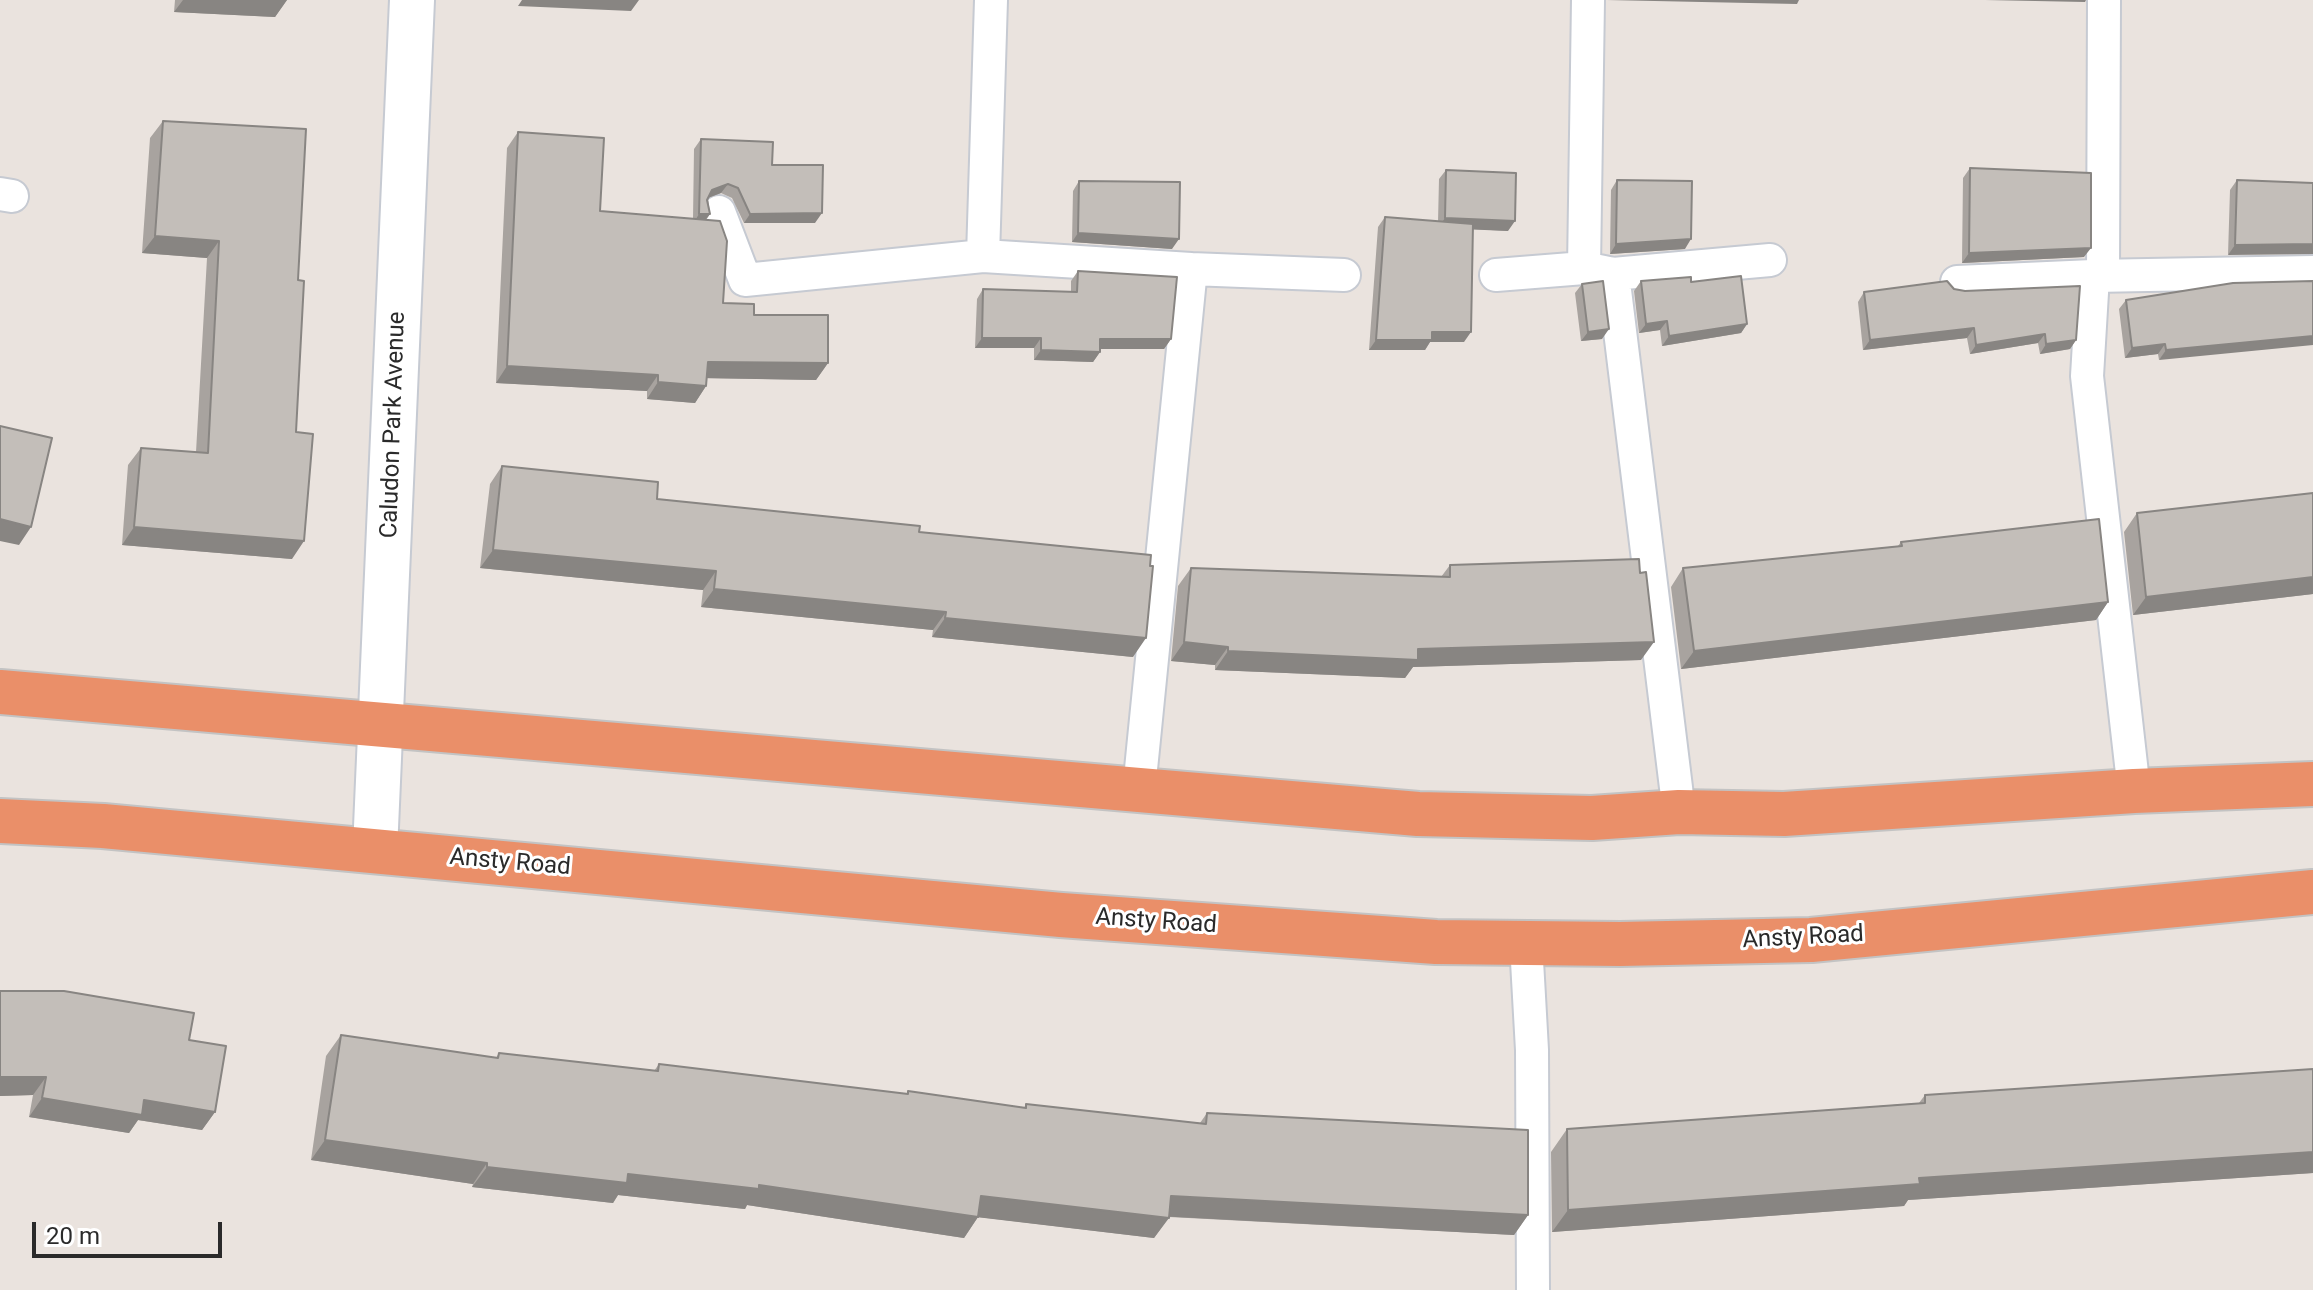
<!DOCTYPE html>
<style>
body{margin:0}
#map{position:relative;width:2313px;height:1290px;overflow:hidden;background:#eae3de;font-family:Roboto,sans-serif}
canvas{display:block}
.scale{position:absolute;left:32px;top:1222px;width:190px;height:36px;box-sizing:border-box;border:4px solid #2a2a2a;border-top:0;padding-left:10px;font-size:24px;line-height:28px;white-space:nowrap;color:#2a2a2a;-webkit-text-stroke:6px #fff;paint-order:stroke}
</style>
<div id="map">
<canvas width="2313" height="1290"></canvas>
<div class="scale">20 m</div>
</div>
<script>
const ctx = document.querySelector('canvas').getContext('2d');
ctx.lineJoin = 'round';
function stroke(path, color, width, dash) {
  ctx.strokeStyle = color;
  ctx.lineWidth = width;
  ctx.lineCap = dash ? 'butt' : 'round';
  ctx.setLineDash(dash || []);
  ctx.stroke(path);
}
function fillPath(path, color) {
  ctx.fillStyle = color;
  ctx.fill(path, 'evenodd');
}
function drawText(font, color, halo, rows, align = 'center') {
  ctx.font = font + ' Roboto,sans-serif';
  ctx.lineWidth = 6;
  ctx.setLineDash([]);
  ctx.textBaseline = 'middle';
  ctx.strokeStyle = halo;
  ctx.fillStyle = color;
  for (const [text, x, y, turn = 0] of rows) {
    ctx.save();
    ctx.translate(x, y);
    ctx.rotate((+turn || 0) * Math.PI / 180);
    ctx.textAlign = isNaN(turn) ? turn : align;
    if (halo) ctx.strokeText(text, 0, 0);
    ctx.fillText(text, 0, 0);
    ctx.restore();
  }
}
const lane = new Path2D(`
 M1588 0 1584 268 1613 274
 M0 194 12 196
 M719 212 745 280 983 256 991 0
 M983 256 1191 269 1139 789
 M1191 269 1344 275
 M1496 275 1584 268
 M2103 276 2104 0
 M1957 282 2093 276
 M2134 791 2087 376 2093 276 2313 272
 M1679 812 1613 274 1770 260
 M1526 943 1532 1050 1533 1290`);
const street = new Path2D(`
 M375 850 412 0`);
const highway = new Path2D(`
 M0 692 1418 814 1592 818 1679 812 1784 814 2134 791 2313 784
 M0 821 103 826 1061 915 1436 942 1620 944 1811 940 2313 892`);
stroke(lane, '#c6cad2', 36);
stroke(street, '#c6cad2', 48);
stroke(highway, '#c3c3c3', 48);
stroke(lane, '#fff', 32);
stroke(street, '#fff', 44);
stroke(highway, '#ea8f69', 44);
fillPath(new Path2D(`
 M175 0H287L275 17 174 12Z
 M163 121 298 280 292 559 122 545 128 465 141 448 196 452 207 258 142 253 150 138Z
 M518 132 600 211 693 219 694 149 701 139 772 165 815 223H744L732 198 721 193 708 198 710 214 706 220 723 303 754 315 828 363 816 380 707 378 706 386 695 403 647 399V391L496 383 507 148Z
 M1970 168 2084 257 1962 263 1963 178Z
 M1446 170 1508 231 1473 229 1464 342H1430L1425 350H1369L1378 227 1385 217 1438 222 1439 179Z
 M1617 180 1685 249 1610 254 1611 190Z
 M2237 180 2313 183 2228 255 2230 190Z
 M1079 181 1172 249 1072 242 1073 191Z
 M1078 271 1171 339 1164 349H1100V352L1093 362 1034 360V348H975L977 299 983 289 1071 292V281Z
 M1641 281 1691 282 1747 324 1741 333 1662 346 1660 330 1639 333 1634 291Z
 M2233 283 2159 360 2158 354 2125 358 2119 309 2126 300Z
 M1582 284 1602 339 1581 341 1575 293Z
 M1954 289 2076 340 2070 349 2040 354 2038 343 1970 354 1967 338 1863 350 1858 302 1864 292Z
 M502 466 657 499 919 532 1133 657 932 637 933 630 701 607 703 590 480 568 490 484Z
 M2313 493V594L2133 615 2124 532 2137 513Z
 M1901 542 2108 602 2096 620 1681 669 1671 587 1683 568 1898 546Z
 M1450 565 1641 660 1413 667 1405 678 1215 670V665L1171 661 1178 586 1191 568 1441 577Z
 M0 991 189 1040 215 1112 202 1130 138 1120 129 1133 29 1117 33 1095 0 1096Z
 M341 1035 496 1058 499 1053 654 1071 659 1064 906 1094 908 1091 1024 1108 1026 1104 1200 1123 1207 1113 1528 1215 1514 1235 1169 1217 1154 1238 978 1217 964 1238 747 1205 745 1209 618 1195 613 1203 472 1187 473 1184 311 1160 326 1056Z
 M2313 1069V1173L1908 1200 1904 1206 1552 1232 1551 1152 1567 1129 1919 1103 1925 1095Z`), '#a8a39f');
fillPath(new Path2D(`
 M183 0H287L275 17 174 12Z
 M522 0H639L631 11 518 6Z
 M1607 0H1799L1797 4Z
 M1985 0H2086L2085 2Z
 M728 184 721 193 705 199 712 190Z
 M822 213 815 223H744L750 214Z
 M699 214H710L703 223 693 224Z
 M1445 218 1515 221 1508 231 1438 228Z
 M1078 233 1179 239 1172 249 1072 242Z
 M155 236 219 241 207 258 142 253Z
 M1691 239 1685 249 1610 254 1616 244Z
 M2313 244V254L2228 255 2235 245Z
 M2091 248 2084 257 1962 263 1969 253Z
 M1667 321 1660 330 1639 333 1646 324Z
 M1747 324 1741 333 1662 346 1669 336Z
 M1974 328 1967 338 1863 350 1870 340Z
 M1609 329 1602 339 1581 341 1588 332Z
 M1432 332H1471L1464 342H1430L1425 350H1369L1376 340Z
 M2045 334 2038 343 1970 354 1976 345Z
 M2313 336V345L2159 360 2166 350Z
 M982 338H1041L1034 348H975Z
 M1100 339H1171L1164 349H1093Z
 M2076 340 2070 349 2040 354 2046 344Z
 M2165 344 2158 354 2125 358 2132 348Z
 M1041 350 1100 352 1093 362 1034 360Z
 M708 362 828 363 816 380 697 378Z
 M507 366 658 375 647 391 496 383Z
 M658 382 706 386 695 403 647 399Z
 M0 519 31 527 19 545 0 541Z
 M134 527 304 541 292 559 122 545Z
 M493 550 716 571 703 590 480 568Z
 M2313 577V594L2133 615 2146 597Z
 M714 589 946 612 933 630 701 607Z
 M2108 602 2096 620 1681 669 1694 651Z
 M945 618 1146 638 1133 657 932 637Z
 M1184 642 1228 647 1215 665 1171 661Z
 M1654 642 1641 660 1413 667 1405 678 1215 670 1228 651 1418 649Z
 M0 1077H46L33 1095 0 1096Z
 M42 1098 144 1100 215 1112 202 1130 138 1120 129 1133 29 1117Z
 M325 1140 487 1163 473 1184 311 1160Z
 M2313 1152V1173L1908 1200 1904 1206 1552 1232 1568 1210 1919 1178Z
 M487 1167 628 1174 759 1185 981 1196 1169 1218 1154 1238 976 1217H978L964 1238 747 1205 745 1209 618 1195 613 1203 472 1187Z
 M1171 1196 1528 1215 1514 1235 1157 1216Z`), '#888582');
const building = new Path2D(`
 M163 121 306 129 298 280 304 281 296 432 313 434 304 541 134 527 141 448 208 453 219 241 155 236Z
 M518 132 604 138 600 211 720 221 727 241 723 303 754 304V315H828V363L708 362 706 386 658 382V375L507 366Z
 M701 139 773 142 772 165H823L822 213 750 214 738 188 728 184 712 190 707 200 710 214H699Z
 M1970 168 2091 173V248L1969 253Z
 M1446 170 1516 173 1515 221 1445 218Z
 M1617 180 1692 181 1691 239 1616 244Z
 M2237 180 2313 183V244L2235 245Z
 M1079 181 1180 182 1179 239 1078 233Z
 M1385 217 1473 224 1471 332H1432V340H1376Z
 M1078 271 1177 277 1171 339H1100V352L1041 350V338H982L983 289 1077 292Z
 M1741 276 1747 324 1669 336 1667 321 1646 324 1641 281 1691 277V282Z
 M1603 281 1609 329 1588 332 1582 284Z
 M1947 281 1954 289 1965 291 2080 286 2076 340 2046 344 2045 334 1976 345 1974 328 1870 340 1864 292Z
 M2313 281V336L2166 350 2165 344 2132 348 2126 300 2233 283Z
 M0 426 52 438 31 527 0 519Z
 M502 466 658 482 657 499 920 526 919 532 1151 555 1150 566H1153L1146 638 945 618 946 612 714 589 716 571 493 550Z
 M2313 493V577L2146 597 2137 513Z
 M2099 519 2108 602 1694 651 1683 568 1902 546 1901 542Z
 M1639 559 1640 573 1646 572 1654 642 1418 649V660L1228 651V647L1184 642 1191 568 1450 577V565Z
 M0 991H64L194 1013 189 1040 226 1046 215 1112 144 1100 142 1115 42 1098 46 1077H0Z
 M341 1035 498 1058 499 1053 658 1071 659 1064 908 1094V1091L1026 1108V1104L1206 1124 1207 1113 1528 1130V1215L1171 1196 1169 1218 981 1196 978 1217 759 1185V1189L628 1174 627 1183 487 1167V1163L325 1140Z
 M2313 1069V1152L1919 1178 1920 1184 1568 1210 1567 1129 1925 1103V1095Z`);
fillPath(building, '#c3beb9');
stroke(building, '#888582', 2);
drawText('24px', '#2a2a2a', '#fff', [
 ["Caludon Park Avenue",394,425,-88],
 ["Ansty Road",510,863,5],
 ["Ansty Road",1156,922,4],
 ["Ansty Road",1803,938,-3]
]);
</script>
